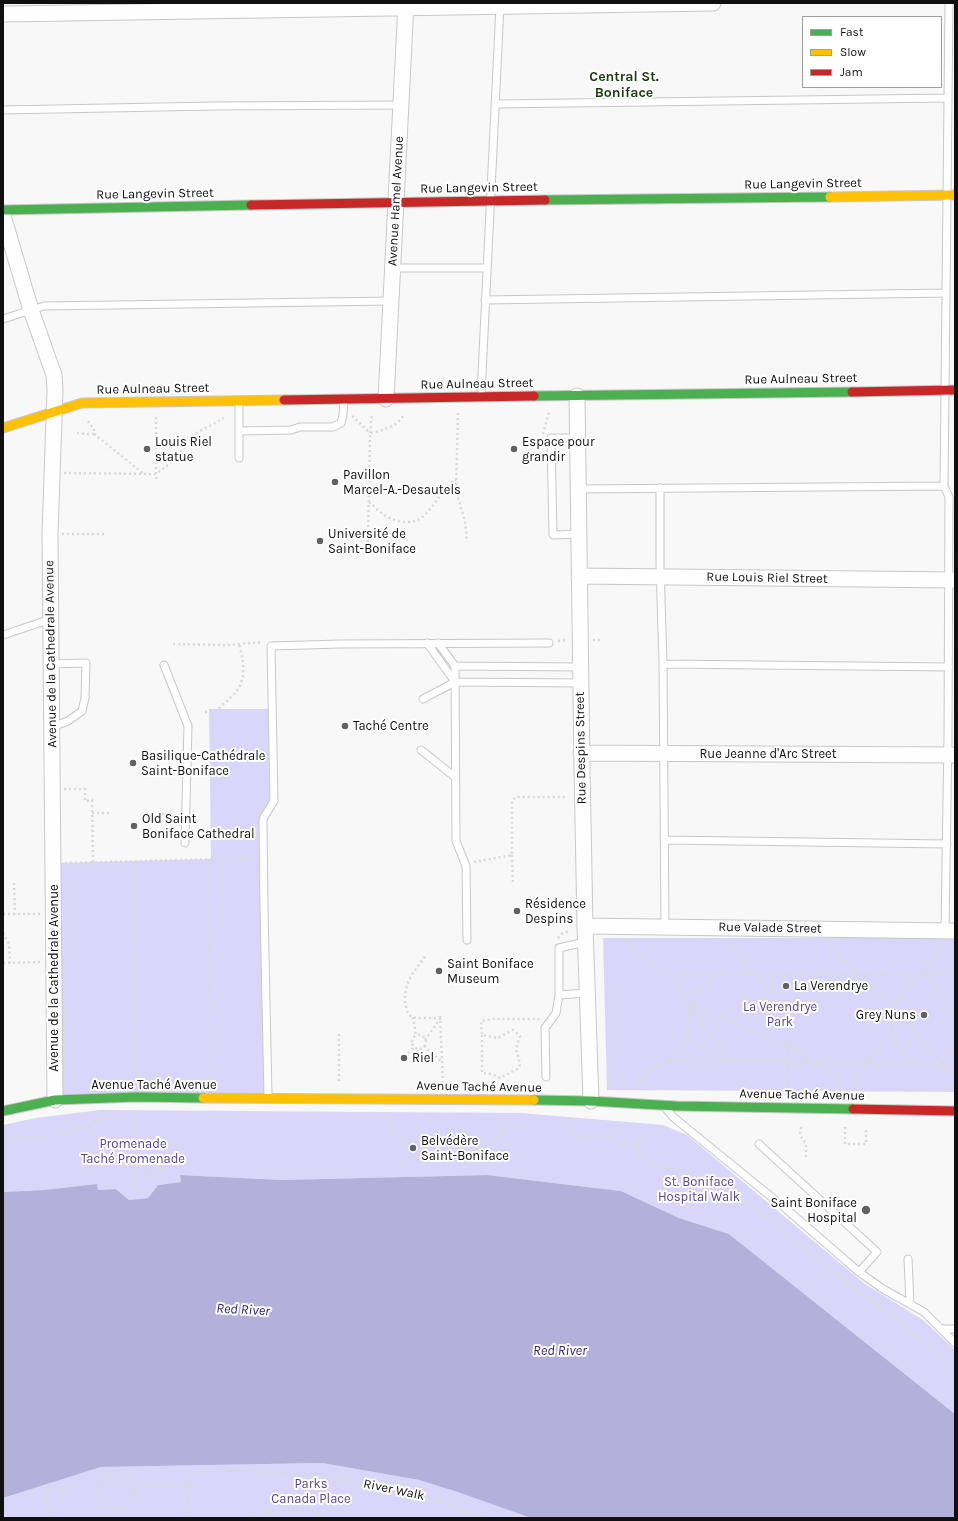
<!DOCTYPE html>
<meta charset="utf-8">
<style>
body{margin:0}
#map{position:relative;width:958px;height:1521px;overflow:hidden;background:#f8f8f9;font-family:Karla,sans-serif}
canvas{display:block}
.frame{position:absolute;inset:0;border:4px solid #101011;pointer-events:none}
.legend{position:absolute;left:802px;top:16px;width:140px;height:72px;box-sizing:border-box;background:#fff;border:1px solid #9f9fa0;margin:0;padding:5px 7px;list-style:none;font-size:12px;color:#101011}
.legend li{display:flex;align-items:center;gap:8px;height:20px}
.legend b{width:20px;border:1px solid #9f9fa0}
</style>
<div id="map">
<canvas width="958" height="1521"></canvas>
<div class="frame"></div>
<ul class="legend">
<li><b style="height:5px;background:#4caf50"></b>Fast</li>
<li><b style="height:5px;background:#ffc107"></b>Slow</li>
<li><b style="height:5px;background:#c62828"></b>Jam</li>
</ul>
</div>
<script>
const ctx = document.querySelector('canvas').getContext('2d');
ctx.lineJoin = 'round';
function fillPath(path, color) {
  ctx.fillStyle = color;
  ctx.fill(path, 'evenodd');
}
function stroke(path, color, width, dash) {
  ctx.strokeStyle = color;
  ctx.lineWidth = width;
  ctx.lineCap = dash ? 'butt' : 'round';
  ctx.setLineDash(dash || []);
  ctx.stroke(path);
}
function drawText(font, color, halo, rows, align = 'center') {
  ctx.font = font + ' Karla,sans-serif';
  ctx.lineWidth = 4;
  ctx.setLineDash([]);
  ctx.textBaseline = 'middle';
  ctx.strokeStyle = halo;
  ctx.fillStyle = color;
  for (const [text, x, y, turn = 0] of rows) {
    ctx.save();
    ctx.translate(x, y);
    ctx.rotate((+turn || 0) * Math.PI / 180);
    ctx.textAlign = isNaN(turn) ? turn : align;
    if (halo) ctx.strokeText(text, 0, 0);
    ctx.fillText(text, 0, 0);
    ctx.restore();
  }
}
fillPath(new Path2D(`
 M209 709H271L274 801 264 817 268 1098 55 1100 53 863 211 859Z
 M603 938H955V1092L607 1090Z
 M100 1110 521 1113 663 1125 687 1135 865 1284 923 1320 955 1350V1414L729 1234 679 1218 621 1191 487 1175 282 1180 180 1175 181 1182 158 1185 148 1198 129 1200 116 1189 98 1190 97 1184 43 1190 3 1192V1125L35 1118Z
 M322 1463 419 1480 458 1491 531 1518H3V1498L101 1467Z`), '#d9d6fa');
fillPath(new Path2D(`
 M180 1175 282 1180 487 1175 621 1191 679 1218 729 1234 955 1414V1518H531L458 1492 419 1480 322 1463 101 1467 3 1498V1192L43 1190 97 1184 98 1190 116 1189 129 1200 148 1198 158 1185 181 1182Z`), '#b4b0dc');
const lane = new Path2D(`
 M495 104 948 98
 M3 110 213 106 401 105
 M393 268H487
 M485 300 946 293
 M3 319 44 306 391 301
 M481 395 500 6
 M239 431 291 430 300 427H333L341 423 343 415 344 401
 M577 438H551L553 535 578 534
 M239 458V403
 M660 488V565L663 664 665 927
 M578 489 944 486
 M3 635 51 619
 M427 643 455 682
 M438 643 455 666 456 841 466 866 467 940
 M51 664 86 663 85 698 82 711 68 721 52 727
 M663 664 949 667
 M164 665 188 726 185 843
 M455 666 580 667
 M423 699 455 682 580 683
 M421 750 455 777
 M665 840 947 844
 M945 930 948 737 949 497 944 486 949 3
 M585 942 559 948V995L587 993
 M546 1077 545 1028 556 1013 559 995
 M268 1097 264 907 263 821 264 817 274 801 271 646 340 644 549 643
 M667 1110 673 1117 785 1208 859 1272 883 1289 924 1312 955 1343
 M759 1144 877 1252 859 1272
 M908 1259 910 1304
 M942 1329H955`);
const street = new Path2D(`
 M3 14 713 3
 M3 216 31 310 54 375 55 390 50 534 55 1100
 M577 396 582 768 585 926 591 1101
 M386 399 406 3
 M579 576 955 580
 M581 753 955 755
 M585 926 955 931`);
const fast = new Path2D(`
 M545 200 830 197
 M3 210 251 205
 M534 396 852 392
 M534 1100 591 1101 676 1106 853 1109
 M3 1111 55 1100 137 1097 203 1098`);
const slow = new Path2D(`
 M830 197 955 195
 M3 428 82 403 284 400
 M203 1098 534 1100`);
const jam = new Path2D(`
 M251 205 545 200
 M852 392 955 390
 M284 400 534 396
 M853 1109 955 1111`);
stroke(lane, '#c8c8c9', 9);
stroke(street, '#c8c8c9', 17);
stroke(fast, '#c8c8c9', 11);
stroke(slow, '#c8c8c9', 11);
stroke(jam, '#c8c8c9', 11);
stroke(new Path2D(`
 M458 413 456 491 465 521 467 542
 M352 416 370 433
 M156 417V482
 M77 433 86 434H94V429L87 420
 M370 433 372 414
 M94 434 144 474
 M543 434 549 412
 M64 473 156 474 177 458 193 435 224 418
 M369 502C374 506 378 511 383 514 390 520 406 524 415 521 424 518 432 507 437 500 442 493 448 483 456 480
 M62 534H106
 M368 542 370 433C382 431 399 426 404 414
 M593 640H600
 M558 641 568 640
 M173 644 228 645 263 642
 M205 712 216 711C222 705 230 699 236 692 247 679 243 658 239 644
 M64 789H85V801L92 800 93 863
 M92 813H111
 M157 814H170
 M512 855 513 883
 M208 859 211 1083
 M137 862V1081
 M474 862 512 855V801L516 797H567
 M65 863 254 858
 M14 883 15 914
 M3 914H40
 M3 933 9 944 10 963
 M558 938 561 934 569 931
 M626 940 635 950 656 968 670 974 681 994 690 1004 754 1031 796 1050 832 1075 851 1094 872 1054 890 1034 892 1029 893 1010 901 994 910 983 924 974 933 960 941 943
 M725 941 755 975 788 1003 789 1092
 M827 942 837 956 883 992 893 1008 938 1060 950 1070
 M3 963 40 962
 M670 974 929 975 955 971
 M929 975 950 1011 955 1028
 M788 1003 820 975
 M690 1004 707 1032 732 1061
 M440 1016 443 1084
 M413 1017 416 1035
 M892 1029 903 1051 918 1063
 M688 1031 704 1049 718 1061
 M339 1034V1083
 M482 1035V1073L492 1074 500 1078 519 1068 520 1064 516 1049 520 1036 513 1030 498 1038 482 1035 481 1021 494 1019H540
 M412 1042a7 7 0 1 1 14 0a7 7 0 1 1-14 0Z
 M425 1040 440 1019C434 1017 417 1019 412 1017 408 1015 407 1011 406 1007 401 985 415 970 427 954
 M424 1046 442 1062
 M408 1053 414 1047
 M667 1062 676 1054 687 1037 690 1004 698 992 716 975
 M942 1064 948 1057 955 1045
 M635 1088C646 1068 657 1063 680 1060L922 1063 942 1068 955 1075
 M137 1112 134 1162 138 1196
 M386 1115C392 1124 397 1134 404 1140 427 1161 456 1159 482 1146 488 1142 494 1138 500 1134 512 1128 525 1125 536 1117
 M557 1118 559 1119 561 1123 578 1137H613L634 1145 640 1156 650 1165 704 1174 720 1182 834 1272 894 1317 955 1371
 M89 1126 90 1133 95 1138 172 1144C179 1147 180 1154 175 1160L122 1167
 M801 1127 800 1135 806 1144V1160
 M845 1127V1144H866V1127
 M3 1140 46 1136 89 1126C98 1116 113 1117 124 1115
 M634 1145 639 1140 647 1138 668 1125
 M143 1164 146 1169 163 1167 164 1171 146 1173 144 1176
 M125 1475C114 1467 104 1474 97 1484 94 1508 116 1520 133 1501L135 1486
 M187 1485 199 1471H244L325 1476 422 1495 484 1518
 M135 1488 129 1490C124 1479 112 1478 105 1487L101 1485C108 1473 128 1471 135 1485H187
 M50 1518 45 1503 46 1490H69
 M186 1518 189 1510 187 1485
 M249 1518 274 1509 307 1508 329 1518
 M502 1518 503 1516`), '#d9d9da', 2.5, [2, 3]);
stroke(lane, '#fefefe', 7);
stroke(street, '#fefefe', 15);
stroke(fast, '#4caf50', 9);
stroke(slow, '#ffc107', 9);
stroke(jam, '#c62828', 9);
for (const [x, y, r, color] of [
 [147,449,4,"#616162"],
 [514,449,4,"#616162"],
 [335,482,4,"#616162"],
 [320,541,4,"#616162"],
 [345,726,4,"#616162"],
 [133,763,4,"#616162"],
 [134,826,4,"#616162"],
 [517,911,4,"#616162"],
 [439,971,4,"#616162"],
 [786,986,4,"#616162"],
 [924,1015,4,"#616162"],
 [404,1058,4,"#616162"],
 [413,1148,4,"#616162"],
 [866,1210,5,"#616162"]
]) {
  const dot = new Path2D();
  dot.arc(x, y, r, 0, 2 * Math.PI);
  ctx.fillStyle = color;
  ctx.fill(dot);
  stroke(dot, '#fff', 1.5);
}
drawText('13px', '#101011', '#fff', [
 ["Rue Langevin Street",803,184,-1],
 ["Rue Langevin Street",479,188,-1],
 ["Rue Langevin Street",155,194,-1],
 ["Avenue Hamel Avenue",396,201,-87],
 ["Rue Aulneau Street",801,379,-1],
 ["Rue Aulneau Street",477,384,-1],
 ["Rue Aulneau Street",153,389,-1],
 ["Rue Louis Riel Street",767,578,1],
 ["Avenue de la Cathedrale Avenue",51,654,-91],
 ["Rue Despins Street",581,748,-91],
 ["Rue Jeanne d'Arc Street",768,754],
 ["Rue Valade Street",770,928,1],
 ["Avenue de la Cathedrale Avenue",54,978,-90],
 ["Avenue Taché Avenue",154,1085],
 ["Avenue Taché Avenue",479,1087,1],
 ["Avenue Taché Avenue",802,1095,1],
 ["River Walk",394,1490,12]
]);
drawText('13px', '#101011', '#fff', [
 ["Louis Riel",155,442],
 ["statue",155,457],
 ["Espace pour",522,442],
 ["grandir",522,457],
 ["Pavillon",343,475],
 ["Marcel-A.-Desautels",343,490],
 ["Université de",328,534],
 ["Saint-Boniface",328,549],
 ["Taché Centre",353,726],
 ["Basilique-Cathédrale",141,756],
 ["Saint-Boniface",141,771],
 ["Old Saint",142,819],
 ["Boniface Cathedral",142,834],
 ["Résidence",525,904],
 ["Despins",525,919],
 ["Saint Boniface",447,964],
 ["Museum",447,979],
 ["La Verendrye",794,986],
 ["Grey Nuns",916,1015,"right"],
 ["Riel",412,1058],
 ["Belvédère",421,1141],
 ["Saint-Boniface",421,1156],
 ["Saint Boniface",857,1203,"right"],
 ["Hospital",857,1218,"right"]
], 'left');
drawText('13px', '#534694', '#fff', [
 ["La Verendrye",780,1007],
 ["Park",780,1022],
 ["Promenade",133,1144],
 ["Taché Promenade",133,1159],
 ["St. Boniface",699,1182],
 ["Hospital Walk",699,1197],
 ["Parks",311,1484],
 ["Canada Place",311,1499]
]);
drawText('bold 14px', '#1b3a0d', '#fff', [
 ["Central St.",624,77],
 ["Boniface",624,93]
]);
drawText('italic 14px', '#362570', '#fff', [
 ["Red River",243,1310,3],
 ["Red River",560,1351]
]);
</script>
